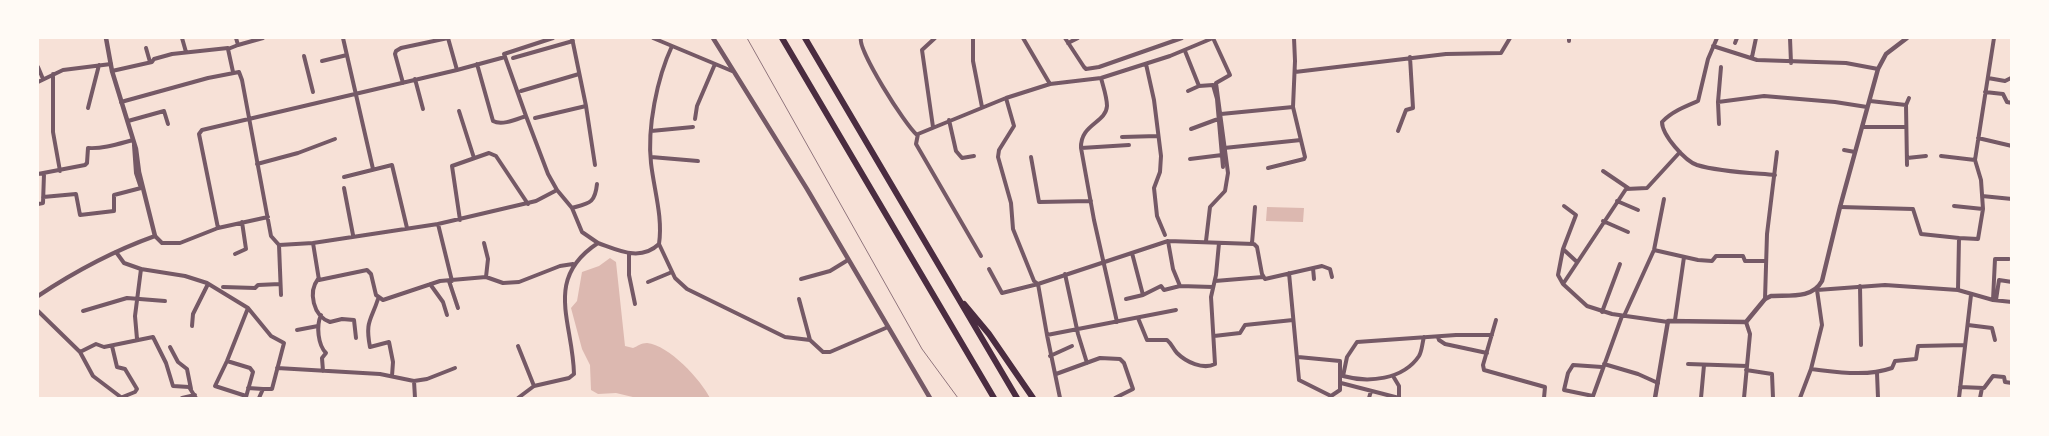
<!DOCTYPE html>
<style>
body{margin:0}
#map{position:relative;width:2049px;height:436px;overflow:hidden;background:#f7e1d7;font-family:Arial,sans-serif}
canvas{display:block}
.frame{position:absolute;inset:0;border:39px solid #fffaf5;pointer-events:none}
</style>
<div id="map">
<canvas width="2049" height="436"></canvas>
<div class="frame"></div>
</div>
<script>
const ctx = document.querySelector('canvas').getContext('2d');
ctx.lineJoin = 'round';
function fillPath(path, color) {
  ctx.fillStyle = color;
  ctx.fill(path, 'evenodd');
}
function stroke(path, color, width, dash) {
  ctx.strokeStyle = color;
  ctx.lineWidth = width;
  ctx.lineCap = dash ? 'butt' : 'round';
  ctx.setLineDash(dash || []);
  ctx.stroke(path);
}
fillPath(new Path2D(`
 M1267 207 1304 208 1303 222 1266 221Z
 M610 258 616 262 625 346 633 348C638 346 641 343 647 343 669 345 701 380 710 398H637L616 393 598 394 591 390 590 365 582 349 571 308 577 301 582 272 599 266Z`), '#dcb8b0');
stroke(new Path2D(`
 M182 38 186 52
 M343 38 373 169
 M572 38 586 106 595 165
 M653 38 732 71
 M861 38C857 49 905 125 917 135
 M973 38V61L982 107
 M1023 38 1050 84
 M1065 38 1084 67 1086 69 1099 67 1182 38
 M1717 38 1708 59 1698 101C1686 106 1671 112 1662 122 1662 135 1685 161 1697 165 1720 172 1752 173 1775 175
 M1790 38 1791 63
 M1569 41V38
 M1068 43 1078 38
 M1735 43 1737 38
 M238 45 263 38
 M1713 46 1757 60 1846 63 1878 69
 M146 48 150 62
 M1185 51 1199 86 1188 91
 M304 56 313 92
 M1752 57 1756 38
 M513 58 573 41
 M322 61 347 55
 M477 64 493 121C502 126 517 119 526 116L548 174 557 190 572 208 582 232 598 243
 M1146 64 1154 100 1161 156 1160 172 1154 188 1157 216 1165 235
 M38 67 43 79
 M112 71 152 62 154 59 172 54 228 48
 M233 72 228 49 238 45 236 38
 M1295 72 1446 54 1501 53 1510 38
 M53 74V132L60 171
 M1101 78C1103 86 1107 97 1107 106 1106 123 1080 124 1081 148L1094 220 1117 322
 M1988 78 2005 81 2011 78
 M415 79 423 109
 M38 82 63 70 111 64
 M403 83 395 54 396 51 401 48 448 38 457 70
 M1199 86 1213 85 1217 99 1223 167
 M521 91 579 74
 M1985 92 2003 94 2007 102 2012 103
 M1006 98 1014 126 999 150 998 157 1011 203 1013 229 1034 281 1038 284
 M1870 101 1906 105
 M121 102 208 78 239 72 242 80 271 236 279 245 313 243 438 224 536 201 557 190
 M1718 102 1764 96 1835 102 1867 107
 M88 108 99 65
 M459 111 474 158
 M1221 114 1293 107
 M526 116 504 54 553 38
 M535 118 586 106
 M695 119 697 106 715 64
 M949 120 956 151 962 158 974 156
 M128 121 164 111 168 124
 M1719 124 1718 102 1721 67
 M933 127 922 50 935 38
 M1862 127H1906
 M1191 129 1218 119
 M651 131 693 127
 M1398 131 1406 110 1413 108 1410 57
 M1122 137 1158 136
 M1978 138 2012 146
 M1081 148 1129 145
 M1224 148 1301 140
 M1844 150 1855 152
 M1941 156 1975 160
 M651 157 698 161
 M1031 157 1039 202 1091 201
 M1907 158 1926 156
 M1190 159 1222 155
 M257 164 298 153 335 139
 M1907 165 1906 105 1909 98
 M1268 168 1304 159 1305 157 1293 107 1295 61 1294 38
 M1603 171 1628 188
 M38 174 85 165 87 163 88 148C103 149 118 144 133 140
 M344 177 392 165 407 228
 M344 188 353 235
 M1982 196 2012 199
 M43 197 76 194 80 215 114 211V195L141 188 136 173 134 145
 M1617 201 1638 210
 M38 204 43 203 44 174
 M1564 206 1576 215 1563 249 1577 262
 M1954 206 1983 209
 M1840 207 1913 209 1921 234 1959 238
 M572 208C590 203 595 203 597 184
 M460 220 452 166 489 153 496 156 528 204
 M1603 221 1628 232
 M438 224 452 281
 M218 228 199 134 202 130 457 70 505 57
 M155 236 162 243H180L218 228 268 217
 M1206 241 1210 207 1225 191 1228 173 1216 83 1230 75 1213 38
 M313 243 319 280 367 270 371 274 376 295 383 300 440 281 486 277 503 283 519 282 560 266 573 264
 M484 243 488 259 486 277
 M1252 243 1255 207
 M659 244 675 278 687 289 785 337 810 340 823 352H830L888 327
 M279 245 281 295
 M1563 249 1558 275 1563 284
 M1654 250 1698 260 1712 261 1716 256H1743L1745 261H1765
 M116 252 124 263 141 269 135 316 137 339
 M1132 253 1143 295
 M235 254 246 249 242 222
 M629 254V275L635 304
 M981 256 916 144 918 134 1006 98 1050 84 1101 78 1170 56 1213 38
 M1313 268 1314 279
 M141 269 185 276 207 283 248 308 271 336 284 343 272 389H263L259 398
 M989 269 1002 293 1038 284 1168 241 1254 244 1257 247 1262 274 1265 279 1322 266 1330 269 1332 277
 M1289 273 1299 380 1331 396 1340 390V361L1298 357
 M1065 274 1078 334 1087 363
 M318 279C308 292 313 316 330 322L342 319 354 320 356 338
 M801 279 830 271 848 260
 M449 281 458 308
 M1215 281 1263 277
 M648 282 672 272
 M430 284 443 302 447 315
 M1038 284 1047 335
 M1180 286 1213 287
 M1860 286 1861 345
 M223 287 255 288 258 285 280 284
 M1958 290 1959 238 1978 239 1983 209 1981 180 1975 160 1994 38
 M378 299C371 321 365 321 370 347L389 342 393 362 392 376
 M799 299 810 340
 M1126 299 1143 295 1161 286 1164 290 1180 286 1173 269 1168 241
 M1765 299 1767 234 1777 152
 M1993 300 1995 259H2009
 M1996 300 1999 280 2012 282
 M38 311 80 352 93 376 122 398
 M83 311 127 298 165 301
 M1602 312 1620 264
 M321 315C316 326 318 345 326 353L322 358 323 371
 M1624 316 1654 250 1664 199
 M1138 318 1147 340H1167C1172 344 1173 349 1177 353 1186 362 1203 370 1215 364L1211 297 1216 275 1219 243
 M1496 320 1483 365 1484 370 1545 387 1544 398
 M1675 320 1684 257
 M1668 322 1612 314 1587 306 1563 284 1626 189 1647 188 1680 152
 M1968 325 1992 328 1995 340
 M192 326 193 314 208 284
 M297 330 318 326
 M1214 336 1240 333 1245 325 1293 320
 M1424 337C1422 344 1422 351 1419 356 1403 380 1368 383 1343 376L1347 357 1357 342 1456 335H1492
 M1438 337 1439 340 1445 344 1487 353
 M112 346 117 367 125 369 137 389 135 392 120 398
 M518 346 534 386
 M170 347 178 362 187 369 191 389
 M80 352 96 344 104 347 153 337 166 363 173 386 189 387 196 398
 M1050 356 1072 346
 M227 361 250 368 253 372 246 397
 M1604 364 1638 374 1658 383
 M1688 364 1747 366
 M1602 367 1573 365 1568 373 1564 390 1593 396 1622 316
 M277 368 380 374 414 381 427 379 455 368
 M1811 369C1838 372 1866 377 1892 368L1895 361 1916 359 1918 346 1965 345
 M1746 370 1772 374 1773 398
 M1877 373 1878 398
 M1056 374 1100 358 1120 359 1124 363 1133 389 1115 398
 M1393 376 1399 386V398
 M414 381 415 398
 M1341 383 1399 398
 M1960 387 1984 388 1993 376 2004 377 2005 382 2012 383
 M248 388 263 389
 M246 396 215 386 227 361 248 308
 M182 398 195 395
 M518 398 534 386 569 378 574 374C573 322 543 279 598 243 618 250 640 262 659 244 663 217 654 190 651 163 647 128 657 78 672 46
 M1060 398 1047 335 1176 310
 M1369 398 1371 391
 M1701 398 1704 365
 M1744 398 1750 334 1746 322
 M1800 398 1811 369 1822 325 1817 290 1885 285 1958 290 1993 300 2012 302
 M1959 398 1971 295
 M1980 398 1982 388`), '#755966', 4);
stroke(new Path2D(`
 M713 38 807 189 930 398
 M38 296C74 272 113 251 155 236L139 172 136 149 112 71 106 38
 M1655 398 1668 321 1746 322 1765 299 1771 296C1790 295 1812 299 1822 281L1840 207 1878 69 1886 54 1907 38`), '#755966', 4.5);
stroke(new Path2D(`
 M782 38 994 398
 M805 38 1017 398
 M964 304 989 334 1033 398`), '#4a2c40', 6);
stroke(new Path2D(`
 M747 38 922 349 958 398`), '#8f747c', 1);
</script>
